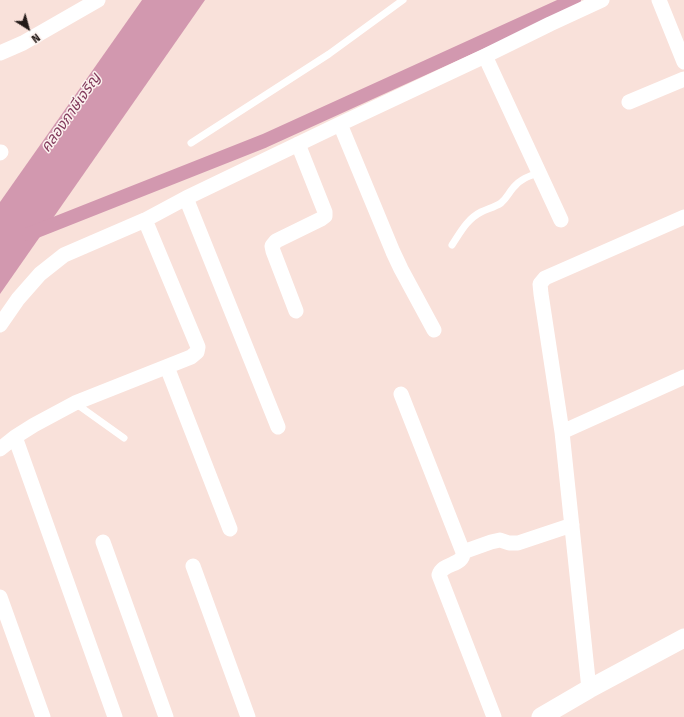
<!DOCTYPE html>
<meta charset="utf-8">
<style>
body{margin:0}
#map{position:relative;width:684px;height:717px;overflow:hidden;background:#f9e1da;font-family:"Fira Sans",sans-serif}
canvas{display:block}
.north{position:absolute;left:8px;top:8px;width:40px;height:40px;-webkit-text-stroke:3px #fcf2ef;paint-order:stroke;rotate:143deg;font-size:11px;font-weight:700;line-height:16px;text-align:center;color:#231a18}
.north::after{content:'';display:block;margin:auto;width:14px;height:18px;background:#231a18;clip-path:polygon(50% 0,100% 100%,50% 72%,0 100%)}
</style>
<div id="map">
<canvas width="684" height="717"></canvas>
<div class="north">N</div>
</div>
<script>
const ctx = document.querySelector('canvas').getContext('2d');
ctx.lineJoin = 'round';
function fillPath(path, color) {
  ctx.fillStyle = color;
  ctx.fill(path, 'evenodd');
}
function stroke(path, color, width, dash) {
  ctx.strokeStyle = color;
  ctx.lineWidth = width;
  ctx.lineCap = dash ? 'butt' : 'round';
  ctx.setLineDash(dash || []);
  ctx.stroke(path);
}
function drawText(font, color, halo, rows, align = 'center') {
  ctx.font = font + ' "Fira Sans","Noto Sans Thai",sans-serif';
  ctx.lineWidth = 3;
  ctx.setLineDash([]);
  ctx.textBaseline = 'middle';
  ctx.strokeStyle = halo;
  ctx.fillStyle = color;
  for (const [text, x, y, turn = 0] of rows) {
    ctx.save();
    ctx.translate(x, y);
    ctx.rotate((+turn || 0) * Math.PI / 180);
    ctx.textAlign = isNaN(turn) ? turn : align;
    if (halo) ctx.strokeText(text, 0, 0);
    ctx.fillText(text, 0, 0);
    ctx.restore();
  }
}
fillPath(new Path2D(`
 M142 0H205L0 294V202Z`), '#d298af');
stroke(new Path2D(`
 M29 234 264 141 574 0`), '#d298af', 14);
stroke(new Path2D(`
 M191 143 329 54 403 0
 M452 245C460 233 467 219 481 212 487 209 495 207 501 203 507 198 508 194 513 188 520 179 529 176 539 173
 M75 403 124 438`), '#fff', 7);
stroke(new Path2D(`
 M659 0 684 62
 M0 53 23 43 98 0
 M485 56 561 220
 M629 102 684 79
 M340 124 393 252 401 269 434 330
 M0 153 1 152
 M186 198 278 427
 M296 311 273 251 272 246 276 241 321 219 325 216V212L298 144
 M0 325 18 299 40 274 64 255 145 220 186 198 340 124 485 56 550 24 602 0
 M167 367 230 529
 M401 394 463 552C464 566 443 562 439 575L494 717
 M562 432 684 377
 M15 437 115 717
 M0 449 15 437 34 425 75 403 191 357 197 352 198 347 145 220
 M103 542 166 717
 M463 552 491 542 500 540 509 543H518L572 525
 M193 566 248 717
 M0 597 43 717
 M589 689 562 432 541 294 540 284 545 278 684 217`), '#fff', 15);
stroke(new Path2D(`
 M541 717 589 689 684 638`), '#fff', 19);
drawText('italic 15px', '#823b5c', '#fcf2ef', [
 ["คลองภาษีเจริญ",71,113,-55]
]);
</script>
